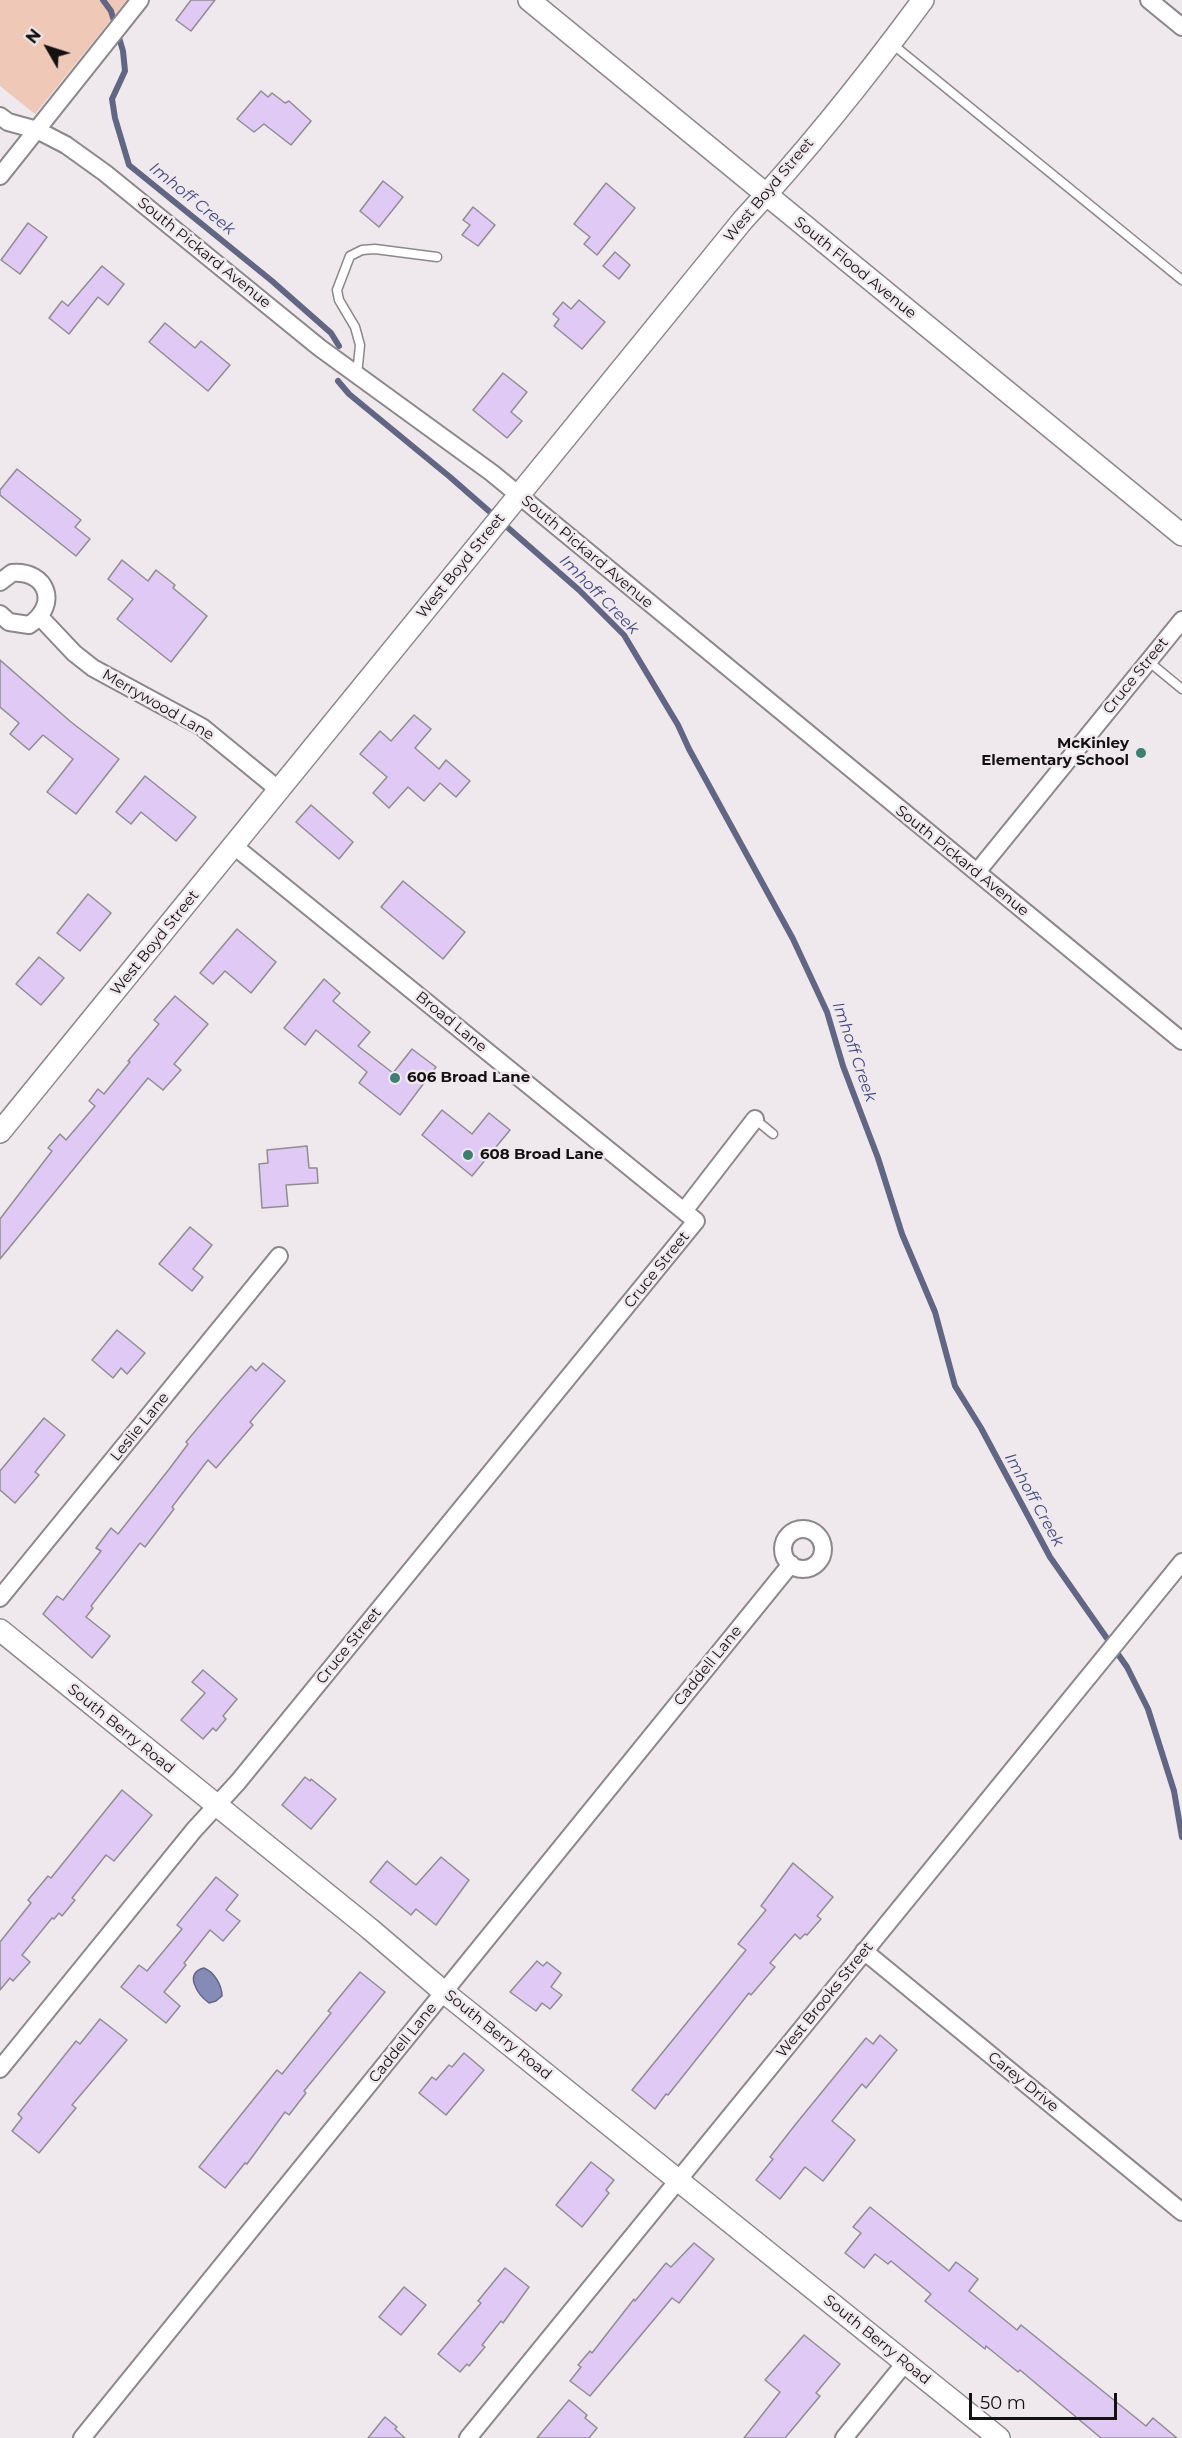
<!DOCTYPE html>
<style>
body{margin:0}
#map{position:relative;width:1182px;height:2438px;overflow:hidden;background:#efe8ec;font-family:Montserrat,sans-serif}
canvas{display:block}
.north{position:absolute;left:18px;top:18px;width:60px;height:60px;-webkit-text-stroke:4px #efe8ec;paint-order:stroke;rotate:309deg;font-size:16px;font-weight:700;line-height:24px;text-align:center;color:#131112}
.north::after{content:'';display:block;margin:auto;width:21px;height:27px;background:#131112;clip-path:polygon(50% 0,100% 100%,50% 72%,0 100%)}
.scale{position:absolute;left:969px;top:2393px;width:148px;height:27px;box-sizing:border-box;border:3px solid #131112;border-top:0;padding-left:8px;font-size:18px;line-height:21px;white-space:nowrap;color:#131112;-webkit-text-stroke:4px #efe8ec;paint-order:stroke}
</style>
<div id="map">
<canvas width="1182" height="2438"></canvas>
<div class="north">N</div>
<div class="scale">50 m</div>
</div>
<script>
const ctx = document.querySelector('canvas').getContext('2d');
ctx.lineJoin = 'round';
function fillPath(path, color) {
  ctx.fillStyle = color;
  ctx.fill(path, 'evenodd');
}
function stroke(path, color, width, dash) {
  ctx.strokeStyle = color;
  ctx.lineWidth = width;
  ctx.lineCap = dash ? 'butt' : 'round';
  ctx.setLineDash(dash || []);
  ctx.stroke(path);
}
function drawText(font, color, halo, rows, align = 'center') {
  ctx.font = font + ' Montserrat,sans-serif';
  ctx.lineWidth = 5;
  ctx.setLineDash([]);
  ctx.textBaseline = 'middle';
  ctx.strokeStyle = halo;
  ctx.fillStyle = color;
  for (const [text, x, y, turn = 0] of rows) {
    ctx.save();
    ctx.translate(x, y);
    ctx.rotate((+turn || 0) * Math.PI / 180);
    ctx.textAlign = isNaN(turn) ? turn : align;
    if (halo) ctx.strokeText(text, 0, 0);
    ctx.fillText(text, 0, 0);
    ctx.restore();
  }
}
fillPath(new Path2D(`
 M0 0H127L35 114 0 86Z`), '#efc8b7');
const water = new Path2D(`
 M204 1968C214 1972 222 1985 222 1996L216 2001 209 2003C198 1995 183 1973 204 1968Z`);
fillPath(water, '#838bb6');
stroke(water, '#616685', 1.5);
stroke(new Path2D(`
 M103 0 111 11 123 51 125 71 112 99 115 118 129 165 272 281 331 333 339 346
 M338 381 349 394 450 477 579 590 624 635 678 725 689 749 793 939 827 1012 843 1066 878 1158 902 1234 935 1312 955 1386 981 1428 1050 1557 1127 1667 1148 1709 1174 1791 1182 1837`), '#616685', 6);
const building = new Path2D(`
 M191 0H215L191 31 176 20Z
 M261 91 268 97 272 93 285 103 289 101 311 121 291 145 264 124 254 132 237 119Z
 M383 181 403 197 379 227 360 211Z
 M606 183 635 208 597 255 584 244 590 237 574 224Z
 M473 207 495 225 478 246 462 235 470 225 463 220Z
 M28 223 47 237 20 274 1 260Z
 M615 252 630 265 619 279 603 266Z
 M102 266 124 284 108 305 98 297 69 334 49 318 62 301 68 306Z
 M579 300 605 322 582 349 554 326 559 319 553 314 563 302 571 309Z
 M165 323 195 348 201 341 230 365 208 391 149 342Z
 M503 373 527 392 511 412 522 421 507 438 473 410Z
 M17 469 81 520 75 527 90 539 76 556 0 495V490Z
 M122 560 148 581 156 570 175 585 173 588 207 616 171 662 117 619 133 599 108 579Z
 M0 660 71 722 119 759 76 814 47 792 73 759 43 735 29 750 10 734 19 723 0 707Z
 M414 715 431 729 415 748 439 769 446 760 470 781 456 797 440 783 424 801 408 787 389 808 373 793 387 777 360 754 380 731 391 741Z
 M145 776 196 817 176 841 141 812 131 824 116 812Z
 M311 805 353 842 339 859 296 822Z
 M403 881 465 932 443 959 381 907Z
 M88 894 111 913 80 951 57 933Z
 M237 929 276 962 251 993 225 971 213 984 200 973Z
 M39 957 64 978 41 1005 16 984Z
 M324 979 340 993 333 1001 370 1032 358 1046 393 1073 412 1049 436 1067 400 1115 359 1083 367 1072 316 1030 305 1045 284 1028Z
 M175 996 208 1024 174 1064 181 1070 163 1090 148 1078 0 1259V1219L52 1151 48 1148 60 1134 66 1140 95 1106 89 1101 98 1089 104 1094 130 1062 128 1061 159 1024 154 1020Z
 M442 1110 472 1134 489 1113 510 1130 472 1176 422 1135Z
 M307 1146 309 1168H317L318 1183 286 1185 288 1206 262 1208 259 1164 268 1163 267 1150Z
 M190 1227 212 1245 193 1269 203 1277 192 1291 159 1264Z
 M117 1330 145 1353 127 1374 121 1368 113 1378 92 1360Z
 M263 1363 285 1381 250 1422 253 1425 216 1468 208 1460 172 1507 174 1509 145 1547 140 1543 91 1606 93 1608 86 1617 110 1636 92 1658 43 1614 57 1596 63 1600 101 1551 96 1548 111 1528 118 1534 170 1468 188 1444 186 1442 222 1399 251 1366 256 1371Z
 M44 1418 65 1435 35 1472 39 1475 15 1503 0 1490V1471Z
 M203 1670 237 1699 223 1716 226 1719 216 1731 213 1728 203 1739 181 1720 205 1693 192 1682Z
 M305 1777 310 1781 311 1779 336 1799 311 1829 282 1805Z
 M122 1790 152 1815 114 1861 106 1855 72 1898 75 1900 62 1916 59 1913 54 1919 52 1918 22 1955 30 1962 13 1981 10 1978 0 1990V1942L31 1903 28 1900 48 1876 51 1878Z
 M441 1857 469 1880 436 1925 416 1909 411 1915 370 1882 387 1861 416 1885Z
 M793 1863 833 1897 817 1916 821 1919 807 1935 805 1934 800 1939 795 1934 770 1963 775 1967 751 1995 749 1993 668 2095 666 2094 655 2109 632 2090 746 1950 738 1944 766 1910 761 1906Z
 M216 1877 238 1895 226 1910 240 1921 223 1941 210 1930 184 1963 186 1965 164 1992 180 2006 166 2023 121 1987 139 1965 147 1971 182 1929 177 1925Z
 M537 1961 543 1966 547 1962 561 1973 551 1987 562 1995 550 2009 542 2003 536 2011 510 1992Z
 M360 1972 385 1992 304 2091 306 2093 289 2115 285 2112 247 2164 245 2163 225 2188 199 2167 277 2070 282 2074 331 2013 328 2011Z
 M100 2019 127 2040 72 2105 76 2108 39 2153 12 2131 22 2118 18 2114 76 2041 80 2044Z
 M880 2035 897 2050 866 2088 862 2084 832 2121 855 2140 823 2181 805 2167 780 2199 756 2180 773 2159 770 2157 795 2125 866 2038 873 2044Z
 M464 2053 484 2070 446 2115 419 2093 432 2077 436 2080 449 2065 452 2067Z
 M591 2162 614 2180 606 2190 609 2193 582 2227 556 2205Z
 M870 2207 949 2271 956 2262 978 2279 969 2291 1017 2330 1021 2325 1146 2426 1153 2418 1177 2438H1101L1020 2370 1018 2372 986 2346 985 2349 925 2301 931 2294 891 2261 888 2264 875 2254 864 2268 845 2253 861 2233 853 2227Z
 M694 2243 714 2259 679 2303 672 2298 590 2396 570 2381 581 2367 578 2365 590 2351 592 2353 634 2299 635 2301 666 2263 671 2267Z
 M505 2268 529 2287 503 2323 501 2321 482 2345 485 2347 469 2366 467 2364 460 2372 438 2354 481 2303 478 2301Z
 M404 2287 426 2305 401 2335 379 2317Z
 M804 2335 840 2364 816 2393 820 2396 785 2438H744L780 2392 765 2380Z
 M569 2400 587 2415 585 2418 597 2428 589 2438H537Z
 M385 2417 397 2427 395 2429 405 2438H368Z`);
fillPath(building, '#e0c9f5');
stroke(building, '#908d93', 1.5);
const service = new Path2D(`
 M891 43 1182 280
 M357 375 360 345 355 327 339 300 337 290 350 256 362 250 375 249 437 257
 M1148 661 1182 689
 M755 1119 773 1134`);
const minor = new Path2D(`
 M1149 0 1182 27
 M0 116 8 122 37 130 66 145 105 173 320 348 492 473 1182 1041
 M0 176 140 0
 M0 582 12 573C47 570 60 605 29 625L9 622 0 614
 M41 618 74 653 93 668 202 727 279 790
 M977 872 1182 620
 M684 1211 755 1119
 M783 1549a20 20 0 1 1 40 0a20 20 0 1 1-40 0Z
 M0 1598 279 1256
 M864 1951 1182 2212
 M0 2069 194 1830 238 1782 696 1221 234 846
 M82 2438 791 1564
 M468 2438 1182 1562
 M844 2438 905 2363`);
const tertiary = new Path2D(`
 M529 0 1182 535
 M0 1132 743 220C807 151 867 76 923 0
 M0 1630 370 1929 445 1993 999 2438`);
stroke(service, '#8c878a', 11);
stroke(minor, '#8c878a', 20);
stroke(tertiary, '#8c878a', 24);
stroke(service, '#fff', 8);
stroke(minor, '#fff', 16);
stroke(tertiary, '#fff', 21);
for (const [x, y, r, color] of [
 [1141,753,6,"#3c8073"],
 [395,1078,6,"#3c8073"],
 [468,1155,6,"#3c8073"]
]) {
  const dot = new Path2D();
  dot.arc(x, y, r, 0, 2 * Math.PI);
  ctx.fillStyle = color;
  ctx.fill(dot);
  stroke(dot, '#efe8ec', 2);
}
drawText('15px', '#131112', '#efe8ec', [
 ["West Boyd Street",769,190,-50],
 ["South Pickard Avenue",204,253,39],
 ["South Flood Avenue",855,268,39],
 ["South Pickard Avenue",587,552,40],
 ["West Boyd Street",461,566,-51],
 ["Cruce Street",1136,676,-51],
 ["Merrywood Lane",158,705,30],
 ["South Pickard Avenue",962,861,39],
 ["West Boyd Street",155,943,-51],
 ["Broad Lane",451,1022,39],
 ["Cruce Street",657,1270,-51],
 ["Leslie Lane",140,1427,-51],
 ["Cruce Street",349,1646,-51],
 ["Caddell Lane",708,1666,-51],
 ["South Berry Road",121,1729,39],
 ["West Brooks Street",825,2000,-51],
 ["South Berry Road",498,2035,39],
 ["Caddell Lane",403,2043,-51],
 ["Carey Drive",1023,2082,39],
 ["South Berry Road",877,2340,39]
]);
drawText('bold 15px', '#131112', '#efe8ec', [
 ["McKinley",1129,744,"right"],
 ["Elementary School",1129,761,"right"],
 ["606 Broad Lane",407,1078],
 ["608 Broad Lane",480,1155]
], 'left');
drawText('italic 16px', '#424982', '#efe8ec', [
 ["Imhoff Creek",192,199,39],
 ["Imhoff Creek",599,595,45],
 ["Imhoff Creek",854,1052,71],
 ["Imhoff Creek",1034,1500,61]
]);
</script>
